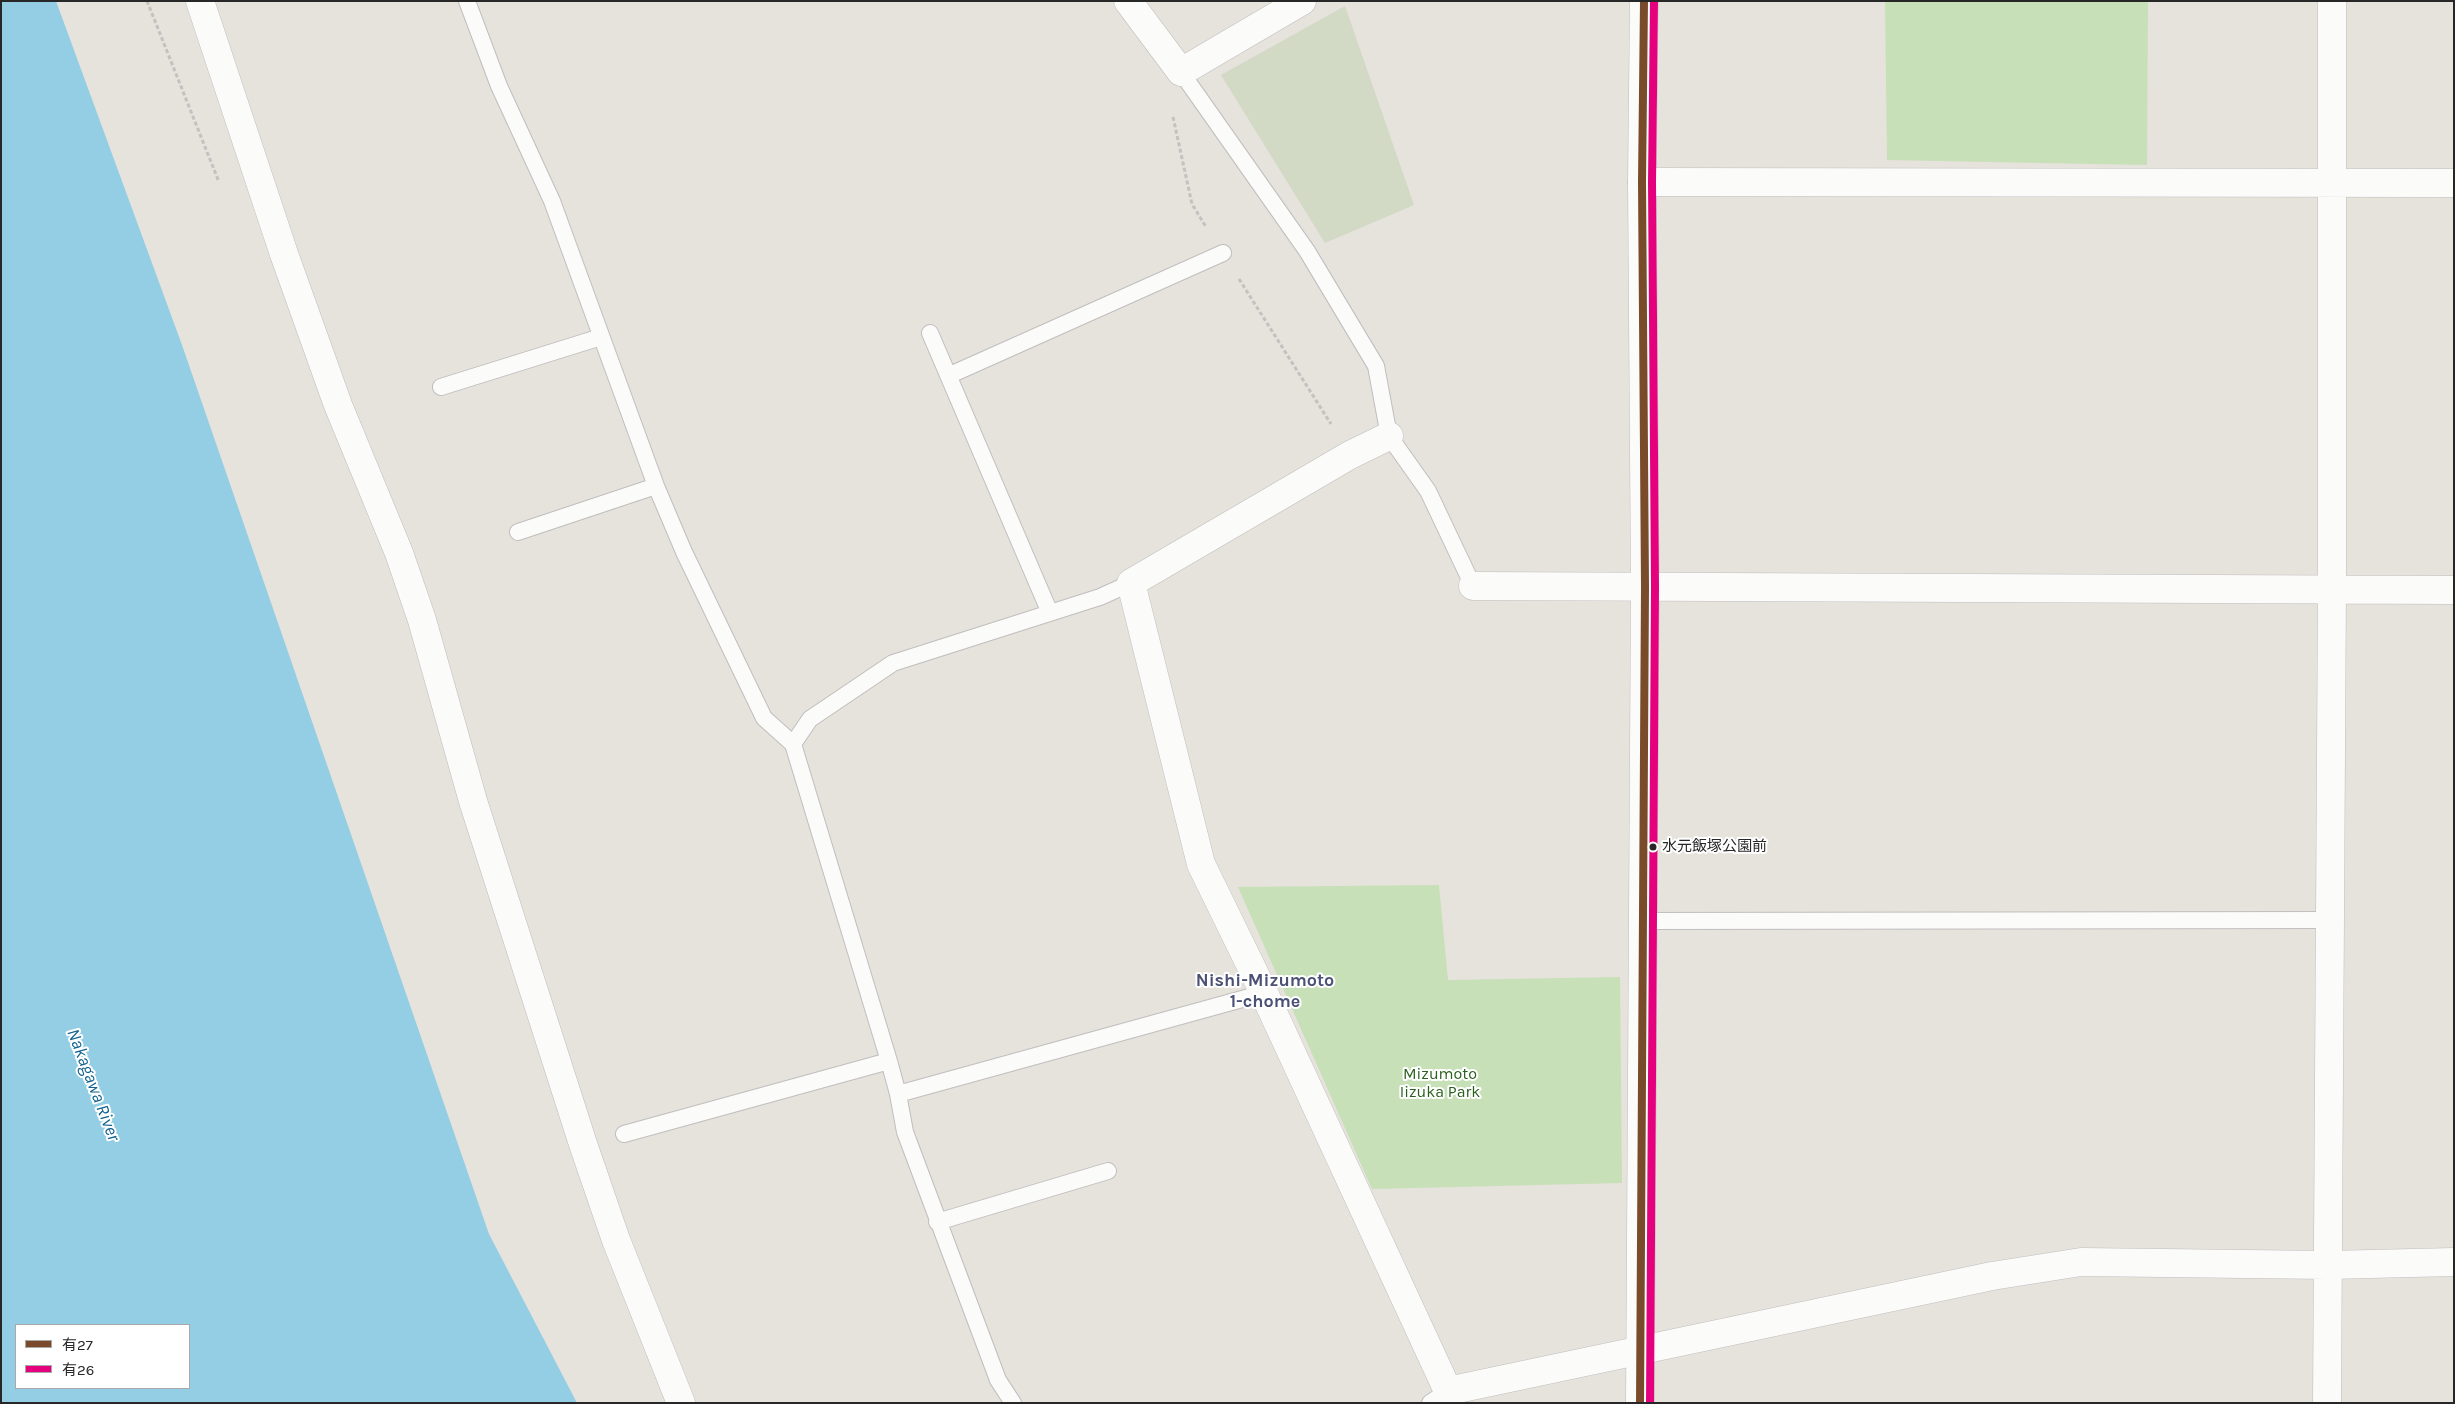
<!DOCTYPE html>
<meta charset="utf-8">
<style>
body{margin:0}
#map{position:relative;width:2455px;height:1404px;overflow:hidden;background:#e6e2dc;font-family:Karla,"Noto Sans JP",sans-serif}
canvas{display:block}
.frame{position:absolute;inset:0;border:2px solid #272727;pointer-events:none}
.legend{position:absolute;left:15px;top:1324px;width:175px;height:65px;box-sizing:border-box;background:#fff;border:1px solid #a9a9a9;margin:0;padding:6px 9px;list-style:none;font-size:15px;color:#272727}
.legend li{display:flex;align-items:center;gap:10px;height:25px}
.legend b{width:25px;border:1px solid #a9a9a9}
</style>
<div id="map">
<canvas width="2455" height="1404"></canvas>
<div class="frame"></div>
<ul class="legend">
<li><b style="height:6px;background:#7a4b2a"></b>有27</li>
<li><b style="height:6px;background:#e5007d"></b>有26</li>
</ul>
</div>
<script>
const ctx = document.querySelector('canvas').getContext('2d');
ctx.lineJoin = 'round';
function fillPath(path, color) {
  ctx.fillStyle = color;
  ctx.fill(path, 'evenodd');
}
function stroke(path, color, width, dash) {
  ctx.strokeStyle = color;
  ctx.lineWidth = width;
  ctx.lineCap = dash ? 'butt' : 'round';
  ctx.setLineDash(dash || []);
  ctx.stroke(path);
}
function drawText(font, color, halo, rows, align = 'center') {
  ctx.font = font + ' Karla,"Noto Sans JP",sans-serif';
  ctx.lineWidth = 4;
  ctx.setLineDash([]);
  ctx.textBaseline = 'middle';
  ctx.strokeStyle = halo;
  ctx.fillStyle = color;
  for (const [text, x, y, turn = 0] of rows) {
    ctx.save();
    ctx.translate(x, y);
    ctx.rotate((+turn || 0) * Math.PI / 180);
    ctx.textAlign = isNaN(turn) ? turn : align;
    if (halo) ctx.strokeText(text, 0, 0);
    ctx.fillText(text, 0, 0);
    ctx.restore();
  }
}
fillPath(new Path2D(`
 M1885 1H2148L2147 165 1887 160Z
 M1439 885 1448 980 1620 977 1622 1183 1372 1189 1238 887Z`), '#c7e0b7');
fillPath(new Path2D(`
 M1345 6 1414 205 1325 243 1221 75Z`), '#d2d9c4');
fillPath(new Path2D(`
 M1 1H56L182 345 489 1234 577 1403H1ZM16 1325H189V1388H16Z`), '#93cee4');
const service = new Path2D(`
 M467 1 499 86 552 201 656 486 684 552 764 718 793 744 889 1061 898 1094 905 1132 998 1380 1013 1403
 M1181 72 1307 251 1376 366 1389 436 1428 491 1473 586
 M930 333 1050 613
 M950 375 1223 253
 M441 387 601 337
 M518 532 656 486
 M793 744 810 719 893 663 1100 597 1131 583
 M1642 921 2330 920
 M898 1094 1264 993
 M624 1134 889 1061
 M937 1222 1108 1171
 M1430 1403 1448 1391`);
const minor = new Path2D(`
 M200 1 284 254 338 405 399 553 422 620 473 801 583 1144 616 1240 681 1403
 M1128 1 1181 72 1302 1
 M1642 182 2454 183
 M1389 436 1350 455 1131 583 1201 864 1264 993 1448 1391 1992 1276 2081 1262 2328 1265 2454 1262
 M1473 586 2454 590
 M2327 1403 2332 589V1`);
const tertiary = new Path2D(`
 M1640 1403 1645 587 1642 182 1644 1`);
stroke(service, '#c0bebe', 18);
stroke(minor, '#c0bebe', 29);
stroke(tertiary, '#c0bebe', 29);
stroke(new Path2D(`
 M147 1 219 182
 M1173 117 1192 204 1206 227
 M1239 279 1331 424`), '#c2c2c1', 3, [4, 2.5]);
stroke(service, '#fbfbfa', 16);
stroke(minor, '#fbfbfa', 28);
stroke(tertiary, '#fbfbfa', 28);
stroke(new Path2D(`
 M1640 1403 1645 587 1642 182 1644 1`), '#7a4b2a', 8);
stroke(new Path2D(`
 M1650 1403 1655 587 1652 182 1654 1`), '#e5007d', 8);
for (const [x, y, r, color] of [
 [1653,847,4.5,"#272727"]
]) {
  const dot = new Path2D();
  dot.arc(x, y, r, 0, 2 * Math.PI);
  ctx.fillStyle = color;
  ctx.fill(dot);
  stroke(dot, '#fff', 2);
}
drawText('15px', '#272727', '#fff', [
 ["水元飯塚公園前",1662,847]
], 'left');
drawText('16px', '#295f1c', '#fff', [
 ["Mizumoto",1440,1074],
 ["Iizuka Park",1440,1092]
]);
drawText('bold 18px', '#4a5175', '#fff', [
 ["Nishi-Mizumoto",1265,981],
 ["1-chome",1265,1002]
]);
drawText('italic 18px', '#13628f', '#fff', [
 ["Nakagawa River",93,1085,69]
]);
</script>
